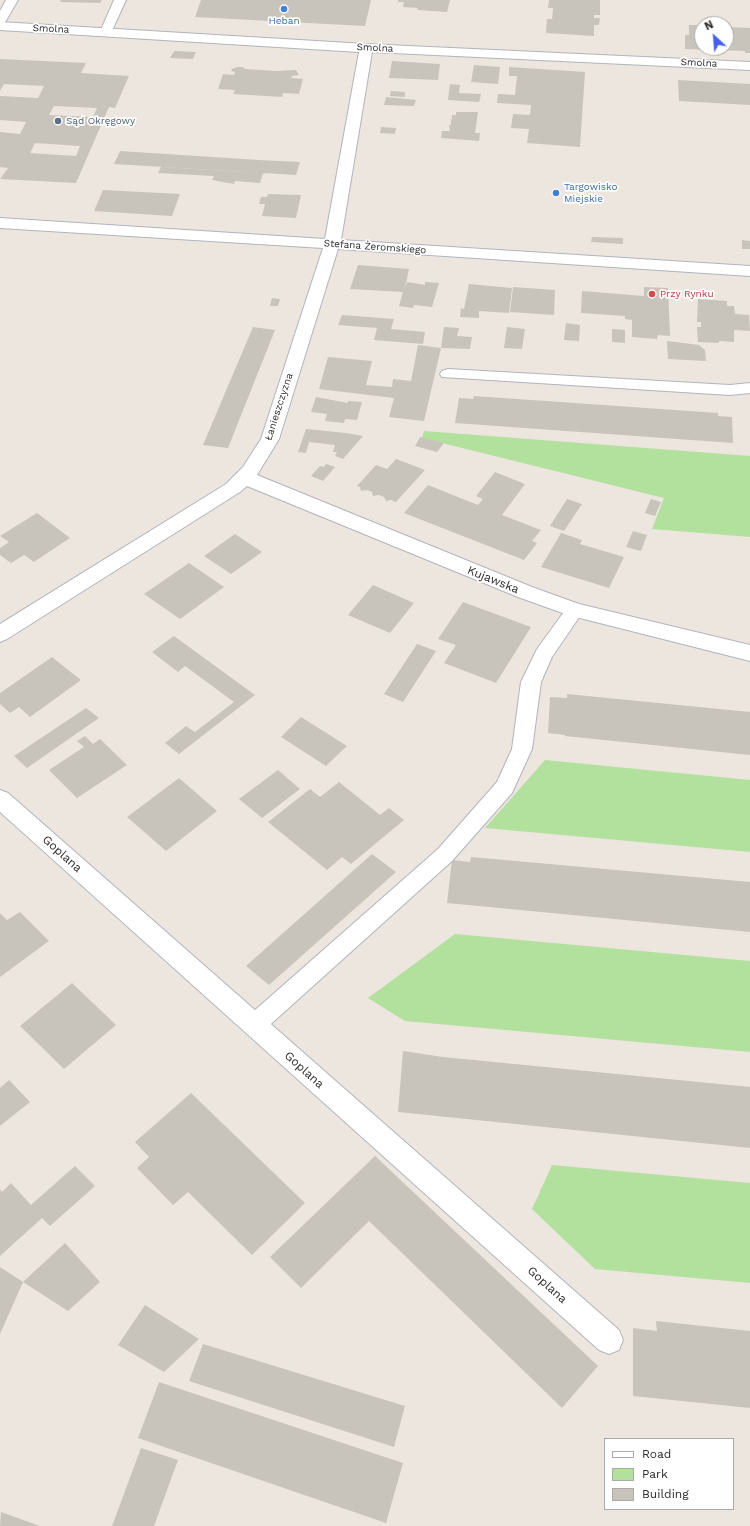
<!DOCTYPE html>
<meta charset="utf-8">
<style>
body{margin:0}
#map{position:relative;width:750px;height:1526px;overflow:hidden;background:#ece6de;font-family:"Work Sans",sans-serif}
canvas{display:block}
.legend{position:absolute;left:604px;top:1438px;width:130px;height:72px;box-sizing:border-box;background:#fff;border:1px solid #aaa;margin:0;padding:5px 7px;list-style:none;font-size:12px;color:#2b2b2b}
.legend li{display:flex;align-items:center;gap:8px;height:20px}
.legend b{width:20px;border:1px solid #aaa}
.north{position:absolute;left:694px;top:16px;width:40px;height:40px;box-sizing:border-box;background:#fff;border:1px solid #aaa;border-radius:50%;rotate:334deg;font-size:11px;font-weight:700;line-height:16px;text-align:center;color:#2b2b2b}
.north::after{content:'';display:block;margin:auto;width:14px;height:18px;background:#4561f1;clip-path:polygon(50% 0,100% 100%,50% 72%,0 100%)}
</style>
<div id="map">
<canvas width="750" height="1526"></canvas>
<ul class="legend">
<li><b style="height:5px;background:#fff"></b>Road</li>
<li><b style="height:11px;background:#b2e09d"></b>Park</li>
<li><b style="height:11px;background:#c8c4bc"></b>Building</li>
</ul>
<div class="north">N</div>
</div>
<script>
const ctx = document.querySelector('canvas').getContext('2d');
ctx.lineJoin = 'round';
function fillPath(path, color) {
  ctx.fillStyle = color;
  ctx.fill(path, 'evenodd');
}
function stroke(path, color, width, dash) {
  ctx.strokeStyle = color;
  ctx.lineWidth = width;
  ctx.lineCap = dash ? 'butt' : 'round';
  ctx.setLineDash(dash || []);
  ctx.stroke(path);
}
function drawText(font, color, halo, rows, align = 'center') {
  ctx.font = font + ' "Work Sans",sans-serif';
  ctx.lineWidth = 3.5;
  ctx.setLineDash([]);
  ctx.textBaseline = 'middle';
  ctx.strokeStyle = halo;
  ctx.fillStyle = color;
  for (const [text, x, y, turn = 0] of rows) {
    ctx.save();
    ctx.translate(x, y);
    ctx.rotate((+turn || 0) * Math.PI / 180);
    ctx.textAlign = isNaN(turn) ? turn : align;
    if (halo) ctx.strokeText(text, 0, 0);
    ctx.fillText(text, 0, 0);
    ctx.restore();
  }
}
fillPath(new Path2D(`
 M424 431 750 456V537L652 529 664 498 422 438Z
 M545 760 750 780V852L485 828Z
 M455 934 750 961V1052L405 1021 368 998Z
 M552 1165 750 1183V1283L595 1269 532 1209Z`), '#b2e09d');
fillPath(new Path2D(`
 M61 0H102L100 3 60 2Z
 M201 0H371L365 26 195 17Z
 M398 0H450L447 12 417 10 418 8 403 7 404 2H398Z
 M549 0H600V15H594V18H600L599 25H594V36L546 33 547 19H552L553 8H548Z
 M689 25H702V48H726V27L750 28V53H745V51L685 49V35H689Z
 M174 51 196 52 193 59 170 58Z
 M0 59 86 63 81 73 129 76 115 108 109 107 76 183 0 179 8 168 0 167V132L20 134 26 122 0 120V96L38 98 44 86 4 84 0 91ZM54 106 97 108 93 117 49 115ZM35 143 80 146 76 156 30 153Z
 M392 61 440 64 438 80 389 78Z
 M474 65 500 67 498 84 471 82Z
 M237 67H243L245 69 276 71 296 70 299 75 292 76 291 78 303 79 299 94 283 93 282 97 233 94 235 90 218 89 223 74 234 75 235 72 231 71 232 69Z
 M509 67 585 72 580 147 527 143 529 129 511 128 513 114 530 115 531 105 497 103 498 94 515 95 517 76H509Z
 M678 80 750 84V105L679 101Z
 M450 84 460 85 459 93 481 94 479 102 448 100Z
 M391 91 405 92V97L390 96Z
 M386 97 416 100 414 106 384 105Z
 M456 112H478L475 133H480L479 141 441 138 442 131H450L449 125H451V121L450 119 452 120V115H456Z
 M381 127 396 128 395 134 380 133Z
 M120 151 259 160 300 162 296 175 114 164Z
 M161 167 227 171 263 173 260 183 235 181 234 184 212 180 214 176 158 173Z
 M103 190 180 194 172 216 94 211Z
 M268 194 301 195 296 218 262 216 265 204H259L261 197H267Z
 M592 237 623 238V244L591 242Z
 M742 240 750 241V249H742Z
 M358 265 409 269 405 288 407 282 425 285V282L439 283 432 307 414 305 413 308 399 306 403 292 350 289Z
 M469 284 512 288 509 313 479 311V318L460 317 461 308 464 309Z
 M513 287 555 290 554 315 510 312Z
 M644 287 668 288 670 336 658 335 657 339 632 337V320L625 319V316L581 313 582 291 644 296Z
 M272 298 280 299 278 306H270Z
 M698 299 727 301V306H734L735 314 749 315 750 331 734 330V342L719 341V343L698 342 697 327H701V322H697Z
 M342 315 394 319 391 329 425 332 423 344 374 340 377 328 338 325Z
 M566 323 580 325 579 341 564 340Z
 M253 327 275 330 228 448 203 445Z
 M444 327 459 328 457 336 472 337 470 349 441 348Z
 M507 327 525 329 522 349 504 348Z
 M612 329 625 330V343L612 342Z
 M667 341 699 345 705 350 706 361 668 359Z
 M418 345 441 348 424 421 389 417 394 398 319 389 328 357 372 361 366 385 392 387 393 379 411 381Z
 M474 396 718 413V416L732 417 733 443 455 423 459 398 473 399Z
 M316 397 348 403V401L362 402 357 420 345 419 344 423 325 421 327 414 311 412Z
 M306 429 346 433 363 436 343 459 335 456 337 452H333L335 445 309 442 306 453 298 452Z
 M420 437 444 443 437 452 415 446Z
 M396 459 425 470 396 502 391 500 386 501 384 497 379 495 373 496 372 492 367 490 361 491 360 487 357 486 376 465 387 469Z
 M326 464 335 467 323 481 311 476 320 466 324 467Z
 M495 472 525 484 502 515 541 530 532 541 537 543 524 560 404 513 428 485 478 505 483 499 476 496Z
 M567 499 582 504 564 531 550 526Z
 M651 499 661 502 655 516 645 513Z
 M37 513 70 538 34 562 24 555 11 563 0 555V548L9 542 0 536Z
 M633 531 647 535 641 551 626 547Z
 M561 533 582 540 580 544 624 557 609 588 541 567Z
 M235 534 262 552 231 574 204 556Z
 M189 563 224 587 180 619 144 594Z
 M373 585 414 603 390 633 348 615Z
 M463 602 531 627 496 683 444 663 456 645 438 639Z
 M174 636 255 695 179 754 165 743 186 726 195 732 234 702 185 666 178 672 152 652Z
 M417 644 436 651 403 702 384 694Z
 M52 657 81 680 30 717 19 707 10 713 0 704V693Z
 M567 694 750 712V755L565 736V735L548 733 550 697 567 698Z
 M86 708 99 718 27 768 14 756Z
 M301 717 347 746 326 766 281 737Z
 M85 736 93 744 100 739 127 765 77 798 49 770 84 747 77 741Z
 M278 770 300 789 262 818 239 799Z
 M179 778 217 811 166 851 127 817Z
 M339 782 380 815 389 808 404 820 351 864 342 857 327 870 268 822 310 789 320 797Z
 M372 854 396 872 269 985 246 966Z
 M471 857 750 882V932L447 903 452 860 470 862Z
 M20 912 49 941 0 977V913L7 920Z
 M72 983 116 1025 64 1069 20 1026Z
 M403 1051 443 1057 750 1087V1148L398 1112Z
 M9 1080 30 1102 0 1126V1088Z
 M191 1093 305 1203 252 1255 188 1192 173 1205 137 1168 149 1157 135 1142Z
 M375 1156 598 1366 562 1408 369 1221 301 1288 270 1257Z
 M75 1166 95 1186 50 1226 42 1218 0 1256V1189L2 1192 11 1183 31 1205Z
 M65 1243 100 1282 68 1311 23 1282Z
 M0 1267 23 1282 0 1334Z
 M145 1305 199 1339 164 1372 118 1345Z
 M656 1321 750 1331V1408L633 1396V1328L657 1331Z
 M203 1344 405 1406 394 1447 189 1381Z
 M159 1382 403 1463 386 1523 138 1438Z
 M141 1448 178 1460 154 1526H112Z
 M1 1512 40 1526H0Z`), '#c8c4bc');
const service = new Path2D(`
 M6 0H18L4 24 0 25V11Z
 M114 0H126L110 35H102L100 32Z
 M448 369 730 385 750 383V393L730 395 442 377 440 374 442 371Z
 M575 603 581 605 584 610 552 657 541 682 532 749 512 793 452 861 262 1032 254 1035 246 1032 243 1025 246 1018 438 849 497 782 512 749 521 682 537 649 569 605Z`);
const minor = new Path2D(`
 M0 22 366 44 750 62V70L372 52 341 240 750 266V276L338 249 279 439 257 475 532 587 579 604 750 645V661L568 615 518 597 247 486 240 492 7 639 0 642V624L226 484 243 467 261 439 323 248 0 228V218L325 239 359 52 0 30Z
 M0 790 8 793 619 1330 623 1340 619 1350 609 1354 599 1350 0 812Z`);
stroke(service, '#b1b4be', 2);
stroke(minor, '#b1b4be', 2);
fillPath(service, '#fff');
fillPath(minor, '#fff');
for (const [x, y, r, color] of [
 [284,9,4,"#3f7fe0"],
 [58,121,4,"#5c6f8a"],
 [556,193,4,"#3f7fe0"],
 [652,294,4,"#e0444e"]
]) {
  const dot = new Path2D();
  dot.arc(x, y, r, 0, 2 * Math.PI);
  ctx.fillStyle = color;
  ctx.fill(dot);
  stroke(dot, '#fff', 1.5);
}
drawText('10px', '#366cbe', '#fff', [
 ["Heban",284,21],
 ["Targowisko",564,187,"left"],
 ["Miejskie",564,199,"left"]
]);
drawText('10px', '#2b2b2b', '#fff', [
 ["Smolna",51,29,3],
 ["Smolna",375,48,3],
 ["Smolna",699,63,3],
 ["Stefana Żeromskiego",375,247,4],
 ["Łanieszczyzna",279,407,-72]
]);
drawText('10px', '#4e5e75', '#fff', [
 ["Sąd Okręgowy",66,121]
], 'left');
drawText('10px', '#be3a42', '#fff', [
 ["Przy Rynku",660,294]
], 'left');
drawText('12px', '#2b2b2b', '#fff', [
 ["Kujawska",493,580,22],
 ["Goplana",62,854,42],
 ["Goplana",304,1070,42],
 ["Goplana",547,1285,42]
]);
</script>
